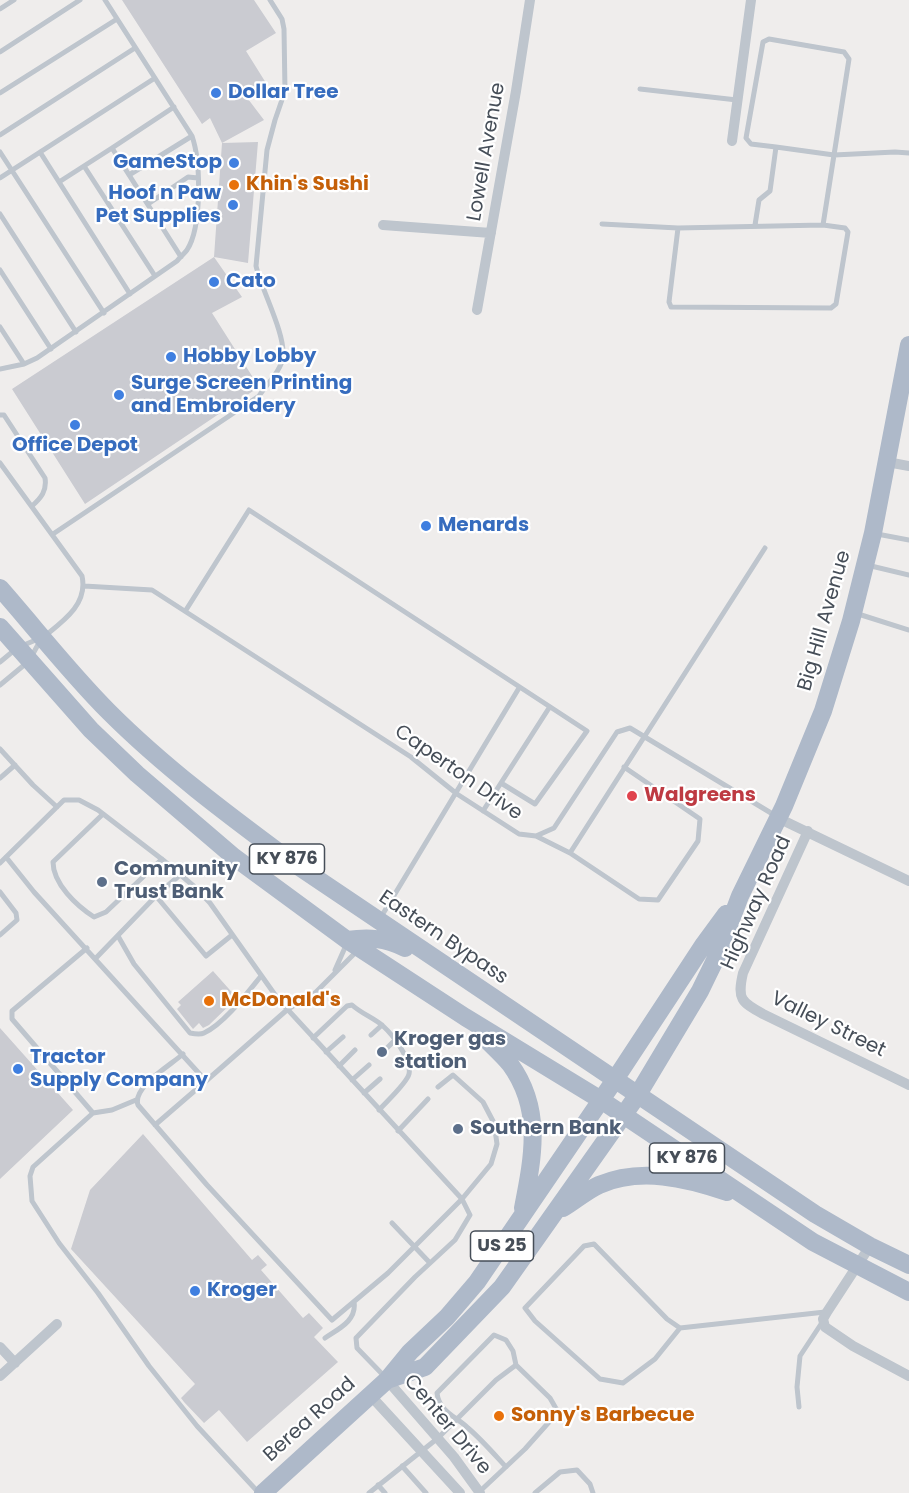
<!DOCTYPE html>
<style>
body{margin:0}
canvas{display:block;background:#efedec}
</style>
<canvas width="909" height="1493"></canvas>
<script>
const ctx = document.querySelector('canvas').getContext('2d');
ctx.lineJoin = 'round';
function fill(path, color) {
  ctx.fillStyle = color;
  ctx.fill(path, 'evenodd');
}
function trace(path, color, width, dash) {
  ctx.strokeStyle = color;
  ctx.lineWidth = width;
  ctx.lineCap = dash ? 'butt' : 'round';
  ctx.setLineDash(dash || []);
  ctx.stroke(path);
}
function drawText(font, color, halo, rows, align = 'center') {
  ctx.font = font + ' Poppins,sans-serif';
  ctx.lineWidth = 4.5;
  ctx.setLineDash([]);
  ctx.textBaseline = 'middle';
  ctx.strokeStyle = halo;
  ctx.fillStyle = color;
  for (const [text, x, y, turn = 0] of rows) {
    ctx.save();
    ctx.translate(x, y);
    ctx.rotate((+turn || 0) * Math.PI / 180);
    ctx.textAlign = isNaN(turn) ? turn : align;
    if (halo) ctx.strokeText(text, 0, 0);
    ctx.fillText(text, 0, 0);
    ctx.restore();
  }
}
fill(new Path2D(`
 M122,0H254L276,33L246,51L266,83L245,95L264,120L222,143L210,118L202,124Z
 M258,142L248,263L214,257L222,143Z
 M214,257L242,297L212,313L259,387L85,504L12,389Z
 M213,971L237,998L209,1025L203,1028L199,1023L193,1029L177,1009L181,1005L178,1002Z
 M0,1028L73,1110L0,1179Z
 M143,1134L252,1260L258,1255L267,1265L261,1270L303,1318L309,1313L323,1328L314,1337L338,1362L247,1442L219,1410L204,1423L184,1402L181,1398L195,1384L71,1249L90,1190Z`), '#cacbd1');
trace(new Path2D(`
 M0,9L14,0
 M0,52L80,0
 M640,89L737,100
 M0,93L117,19
 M0,135L135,48
 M112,148L174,107
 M0,152L104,313
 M40,152L130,294
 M84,166L155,276
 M129,175L192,136
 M0,178L155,78
 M59,182L112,148L181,257
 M148,204L188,177L198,178
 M0,214L76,332
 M602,224L678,228L823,225L834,155L895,152L909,153
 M755,225L759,200L770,191L776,147L834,155L849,59L844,52L769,39L763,42L746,138L751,144L776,147
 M678,228L669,302L671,307L831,308L836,304L848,232L845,228L823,225
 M0,270L51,349
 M0,327L24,364
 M0,369L24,364L37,358L177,261C180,257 184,254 187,250C202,227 201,162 192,136L105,0
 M0,415H4L45,478C47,491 41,498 32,506
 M0,463L82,576C88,603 65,620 46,635
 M53,534L259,396C266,385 282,370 283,356C285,333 262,291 256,266L267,150L275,120L285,91L284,29L282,19L270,0
 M877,534L909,540
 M867,565L909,575
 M84,586L152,590L411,757L457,794L519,834L536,836L554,828L617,732L630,728L776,816
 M186,610L249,510L587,731L535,804L501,783
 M855,613L909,630
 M0,662L17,648L38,639
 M0,685L29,661L40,641
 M0,749L33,785L57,807
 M0,778L15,765
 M483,811L549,708
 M103,814L53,862C53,884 77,906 94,917L106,912L162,859
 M536,836L570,853L765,548
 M570,853L639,899L658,900L698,841L700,819L624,767
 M6,857L34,892L206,1081L288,1009L315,993L354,954L359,952
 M0,863L64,800H79L98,810L163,860L196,888L210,903L278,999L462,1199L470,1215L455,1240L415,1277L356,1338L357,1348L386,1378
 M0,892L16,913L17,920L0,935
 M156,896L206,956L232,935
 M381,917L519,688
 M118,936L134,964L190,1033C195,1034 200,1035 204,1033C224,1024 248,992 261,976
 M87,948L12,1011V1019L93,1113L112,1110L136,1100
 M96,958L156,896L181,874
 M335,970L347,943
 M371,1035L382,1025
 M313,1038L347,1006L352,1005C362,1014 374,1018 383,1026C393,1035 412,1060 409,1074C407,1083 386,1102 379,1110
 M386,1049L395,1040
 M326,1052L343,1037
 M183,1054C171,1065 132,1087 138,1105L207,1185L332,1320L388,1273L462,1199L491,1164L497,1144L494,1123L483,1102L453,1075L438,1087
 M396,1064L404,1056
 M339,1066L355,1050
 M352,1080L369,1065
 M364,1093L380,1079
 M93,1113L33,1167L30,1176L32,1201L59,1243L98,1293L149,1366L197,1426L258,1492
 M155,1125L206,1081
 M398,1131L428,1099
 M392,1223L430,1263
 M680,1328L655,1359L623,1383L600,1379L535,1321L525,1308L584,1246L594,1244L667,1319L680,1328L825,1312
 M325,1338C338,1329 357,1321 354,1302
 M799,1407L797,1387L800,1356L823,1321
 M402,1466L426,1493
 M378,1485L385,1493
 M369,1493L438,1438L496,1380L516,1365
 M478,1493L525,1449L558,1412L550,1398L516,1365L513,1351L506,1340L494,1335L437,1393C439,1412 457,1417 468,1428C482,1440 494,1454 506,1467
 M535,1493L560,1472L577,1470L590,1484L593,1493`), '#bec5cd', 5);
trace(new Path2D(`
 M732,141L751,0
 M383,225L491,233
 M477,310L516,91L530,0
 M887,462L909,466
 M778,818L909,881
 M808,831L743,973C737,999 741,1002 763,1014L909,1085
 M870,1246L827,1312L823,1319L825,1327L853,1346L909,1376
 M0,1347L15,1363
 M0,1376L57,1324
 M387,1380L454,1457L480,1493
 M370,1395L460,1493`), '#bec5cd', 10);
trace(new Path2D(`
 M0,588C36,629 70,673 109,712C164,767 227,814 289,860L815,1214L870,1246L909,1265
 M0,627L91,730L137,774L234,857L347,940L465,1017L601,1100L813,1242L909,1292
 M347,940C369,937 385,938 405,948
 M481,1034C490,1044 501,1053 510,1064C543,1109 533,1157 523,1208
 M563,1208C575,1201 586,1191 599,1185C640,1167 686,1178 727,1192
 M387,1380L425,1367L502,1287L637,1096L700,991L718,954L740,896L784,806L823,711L851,621L873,533L909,345
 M263,1493L387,1380L410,1352L447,1317L477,1282L614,1081L704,944L726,914`), '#aeb9c9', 18);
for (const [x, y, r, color] of [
 [216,93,6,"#3f7fe0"],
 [234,163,6,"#3f7fe0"],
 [234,185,6,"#e8710a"],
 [233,205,6,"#3f7fe0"],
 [214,282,6,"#3f7fe0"],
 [171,357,6,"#3f7fe0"],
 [119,395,6,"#3f7fe0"],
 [75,425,6,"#3f7fe0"],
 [426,526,6,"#3f7fe0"],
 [632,796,6,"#e0444e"],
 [102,882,6,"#5c6f8a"],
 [209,1001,6,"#e8710a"],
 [382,1052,6,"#5c6f8a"],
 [18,1069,6,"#3f7fe0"],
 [458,1129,6,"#5c6f8a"],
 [195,1291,6,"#3f7fe0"],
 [499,1416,6,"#e8710a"]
]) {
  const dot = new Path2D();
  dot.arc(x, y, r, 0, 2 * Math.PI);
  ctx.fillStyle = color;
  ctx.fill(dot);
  trace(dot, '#fff', 2);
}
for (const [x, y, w] of [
 [287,859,75],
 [687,1158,75],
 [502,1246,63]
]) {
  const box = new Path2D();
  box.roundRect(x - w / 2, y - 15, w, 30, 4.5);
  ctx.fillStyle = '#fff';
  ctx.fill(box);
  trace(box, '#464e58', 1.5);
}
drawText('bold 18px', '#464e58', null, [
 ["KY 876",287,859],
 ["KY 876",687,1158],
 ["US 25",502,1246]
]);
drawText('bold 20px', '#366cbe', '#fff', [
 ["Dollar Tree",228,93],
 ["GameStop",222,163,"right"],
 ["Hoof n Paw",221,194,"right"],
 ["Pet Supplies",221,217,"right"],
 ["Cato",226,282],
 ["Hobby Lobby",183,357],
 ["Surge Screen Printing",131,384],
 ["and Embroidery",131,407],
 ["Office Depot",75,446,"center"],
 ["Menards",438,526],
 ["Tractor",30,1058],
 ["Supply Company",30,1081],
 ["Kroger",207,1291]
], 'left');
drawText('20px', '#464e58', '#fff', [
 ["Lowell Avenue",487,152,-80],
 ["Big Hill Avenue",825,621,-74],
 ["Caperton Drive",458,773,35],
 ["Highway Road",757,903,-66],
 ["Eastern Bypass",443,938,34],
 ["Valley Street",828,1025,26],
 ["Berea Road",310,1420,-42],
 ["Center Drive",447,1425,50]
]);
drawText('bold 20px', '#c56008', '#fff', [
 ["Khin's Sushi",246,185],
 ["McDonald's",221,1001],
 ["Sonny's Barbecue",511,1416]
], 'left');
drawText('bold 20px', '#be3a42', '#fff', [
 ["Walgreens",644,796]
], 'left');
drawText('bold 20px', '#4e5e75', '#fff', [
 ["Community",114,870],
 ["Trust Bank",114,893],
 ["Kroger gas",394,1040],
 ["station",394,1063],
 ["Southern Bank",470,1129]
], 'left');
</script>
